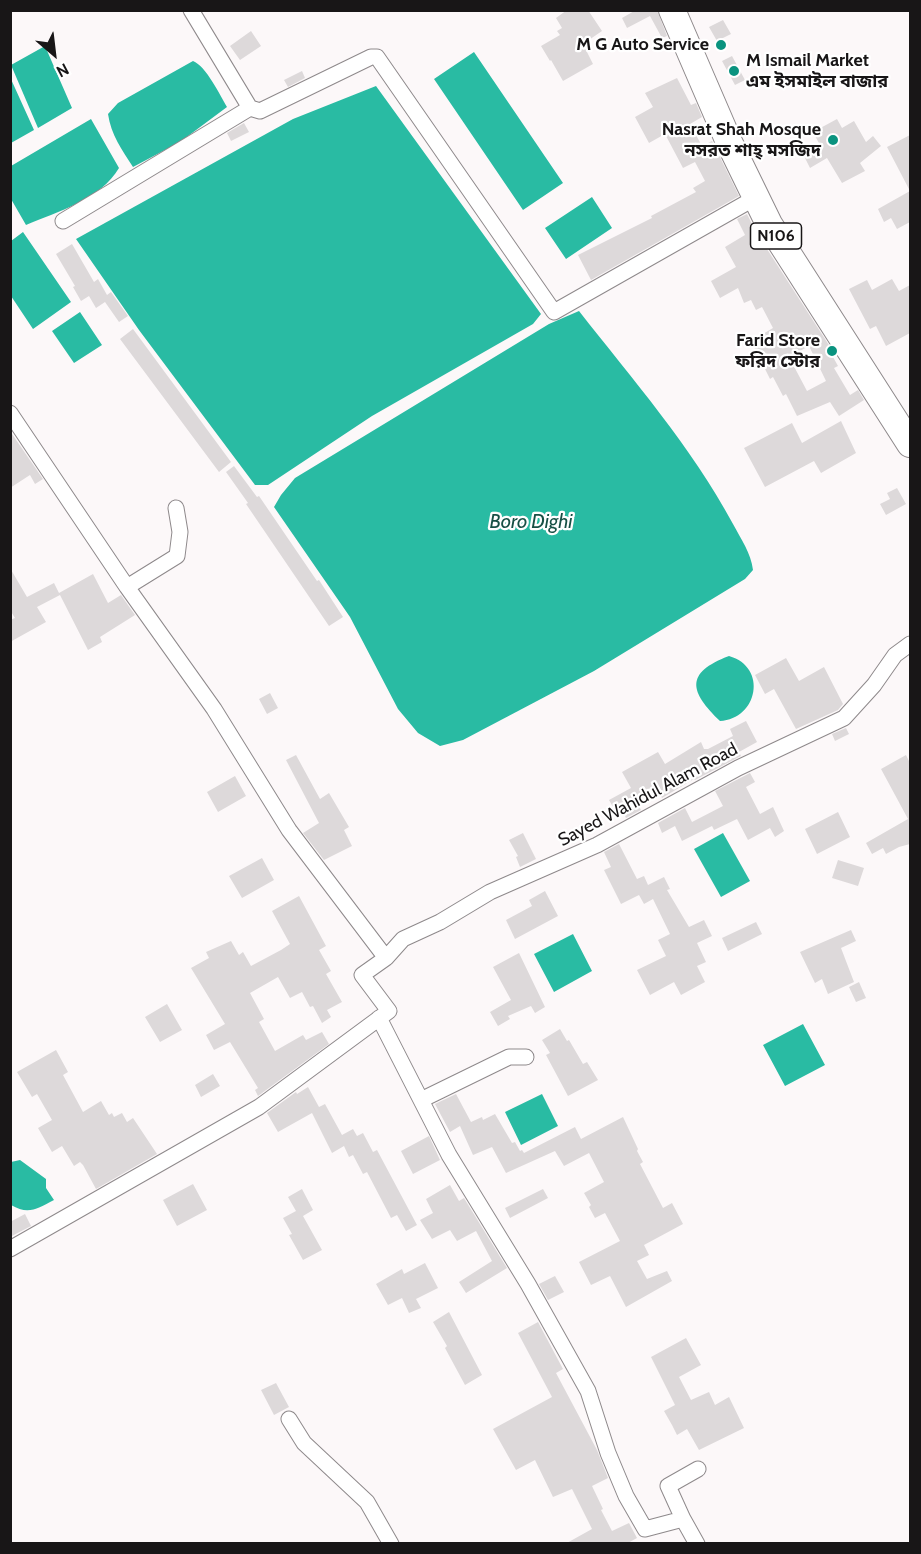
<!DOCTYPE html>
<meta charset="utf-8">
<style>
body{margin:0}
#map{position:relative;width:921px;height:1554px;overflow:hidden;background:#fcf8f9;font-family:Cabin,sans-serif}
canvas{display:block}
.frame{position:absolute;inset:0;border:12px solid #181617;pointer-events:none}
.north{position:absolute;left:24px;top:24px;width:60px;height:60px;-webkit-text-stroke:4px #fff;paint-order:stroke;rotate:152deg;font-size:16px;font-weight:700;line-height:24px;text-align:center;color:#181617}
.north::after{content:'';display:block;margin:auto;width:21px;height:27px;background:#181617;clip-path:polygon(50% 0,100% 100%,50% 72%,0 100%)}
</style>
<div id="map">
<canvas width="921" height="1554"></canvas>
<div class="frame"></div>
<div class="north">N</div>
</div>
<script>
const ctx = document.querySelector('canvas').getContext('2d');
ctx.lineJoin = 'round';
function fill(path, color) {
  ctx.fillStyle = color;
  ctx.fill(path, 'evenodd');
}
function trace(path, color, width, dash) {
  ctx.strokeStyle = color;
  ctx.lineWidth = width;
  ctx.lineCap = dash ? 'butt' : 'round';
  ctx.setLineDash(dash || []);
  ctx.stroke(path);
}
function drawText(font, color, halo, rows, align = 'center') {
  ctx.font = font + ' Cabin,"Noto Sans Bengali",sans-serif';
  ctx.lineWidth = 4.5;
  ctx.setLineDash([]);
  ctx.textBaseline = 'middle';
  ctx.strokeStyle = halo;
  ctx.fillStyle = color;
  for (const [text, x, y, turn = 0] of rows) {
    ctx.save();
    ctx.translate(x, y);
    ctx.rotate((+turn || 0) * Math.PI / 180);
    ctx.textAlign = isNaN(turn) ? turn : align;
    if (halo) ctx.strokeText(text, 0, 0);
    ctx.fillText(text, 0, 0);
    ctx.restore();
  }
}
fill(new Path2D(`
 M45,46L72,108L38,128L11,65Z
 M474,52L563,183L523,210L434,79Z
 M193,61C206,66 220,95 227,107L180,142L133,167C122,150 111,135 108,114L118,103Z
 M10,77L34,130L11,143H10Z
 M376,86L541,314L533,324L372,416L268,485H255L139,330L76,239L293,119Z
 M91,119L119,168C101,199 57,212 26,225L11,199V166Z
 M592,197L612,228L566,259L545,228Z
 M23,232L71,302L33,329L11,296V241Z
 M579,311C633,380 691,446 733,524C741,539 751,553 753,570L745,579L594,671L463,740L440,746L418,733L398,709L350,617L274,507L281,495L295,478L549,324Z
 M80,312L102,345L74,363L52,331Z
 M729,656C768,667 758,719 720,721C690,692 684,673 729,656Z
 M723,833L750,881L721,897L694,849Z
 M573,934L592,971L554,992L534,954Z
 M803,1024L825,1065L785,1086L763,1045Z
 M542,1094L558,1126L521,1145L505,1112Z
 M20,1160L46,1179V1188L54,1200C37,1209 28,1215 11,1205V1162Z`), '#29bba3');
fill(new Path2D(`
 M567,10H588L602,31L583,44L593,64L563,81L551,60L550,61L541,46L560,35L557,31L562,28L556,18Z
 M636,10H657L667,36L662,38L650,16L627,28L622,18Z
 M723,20L731,34L717,41L709,27Z
 M251,31L261,46L240,60L230,46Z
 M732,56L745,80L735,85L722,61Z
 M302,71L305,78L288,87L284,80Z
 M677,78L691,105L696,103L702,117L690,124L702,146L712,141L739,196L591,280L578,255L652,218L651,216L696,192L693,188L705,181L695,162L683,168L665,134L649,143L635,117L653,107L645,93Z
 M837,119L842,128L854,121L866,142L873,136L881,146L860,163L865,171L842,183L827,158L810,168L804,156L821,147L813,132Z
 M244,123L249,132L231,141L227,133Z
 M910,135V222L897,229L891,218L884,222L878,209L910,191L887,147Z
 M747,214L756,232L836,356L833,357L838,366L834,368L850,395L858,390L864,400L839,416L830,402L797,416L786,394L783,396L773,377L770,379L751,341L773,328L762,307L756,310L751,300L744,303L738,288L720,298L711,281L736,267L725,247L745,235L737,219ZM809,346L826,381L807,391L789,357Z
 M72,244L94,282L98,279L107,295L111,292L128,316L119,322L105,302L96,308L89,296L81,301L73,287L75,286L56,254Z
 M892,279L899,291L910,285V333L886,346L876,326L870,329L849,289L867,280L872,290Z
 M133,329L231,462L219,472L120,339Z
 M841,421L856,453L821,473L814,461L765,487L744,448L792,423L802,443Z
 M10,431L43,479L35,484L30,475L10,488Z
 M234,466L257,497L259,496L317,581L319,580L343,617L329,626L246,504L248,503L226,472Z
 M897,488L906,504L886,515L880,504L890,499L887,493Z
 M10,568L27,597L54,583L59,593L93,574L108,603L121,595L135,615L100,637L102,642L88,650L60,595L37,607L46,622L10,642V620L15,618L10,610Z
 M786,658L799,681L824,667L843,704L838,710L796,729L774,689L765,694L755,675Z
 M270,693L278,708L267,714L259,699Z
 M746,721L757,742L739,752L741,756L695,780L694,779L662,798L657,789L636,801L641,810L626,818L622,810L617,814L609,800L631,788L622,772L658,752L665,764L701,742L704,749H708L733,736L730,729Z
 M846,728L849,734L835,741L832,734Z
 M296,755L320,799L329,793L349,827L344,830L352,846L324,860L303,833L319,823L286,760Z
 M906,755L910,763V844L899,847L886,854L883,848L872,854L866,843L908,819L881,769Z
 M750,773L755,782L746,787L760,814L773,807L784,831L775,837L770,828L748,840L737,819L714,830L712,826L682,841L675,826L662,833L658,823L685,808L692,822L723,806L715,791Z
 M235,776L246,796L218,812L207,792Z
 M838,812L850,837L817,854L805,829Z
 M523,833L536,859L520,867L516,857L518,856L509,840Z
 M619,844L637,879L644,876L648,885L664,877L670,889L667,890L689,927L704,920L712,936L697,943L706,962L697,966L705,982L681,995L674,982L650,995L637,970L666,956L658,940L670,934L653,899L644,904L639,895L621,904L604,870L611,867L604,852Z
 M262,858L274,880L242,898L229,876Z
 M838,860L864,868L858,886L832,878Z
 M545,891L558,916L515,939L506,920L532,906L529,900Z
 M299,896L326,946L319,950L331,971L326,974L342,1002L327,1010L331,1017L322,1023L313,1006L310,1007L302,992L290,998L278,977L250,993L264,1019L259,1022L275,1051L303,1035L306,1040L322,1032L329,1044L258,1096L255,1090L258,1088L230,1042L214,1050L206,1035L225,1024L191,968L209,958L206,952L231,941L239,955L243,952L251,966L281,950L290,944L272,911Z
 M756,922L762,934L728,951L722,938Z
 M851,930L856,941L841,948L854,982L828,994L822,979L815,983L800,952Z
 M519,953L545,1007L535,1013L531,1006L508,1016L510,1019L498,1026L490,1012L511,1000L493,967Z
 M859,982L866,998L856,1002L849,987Z
 M167,1004L182,1030L160,1042L145,1017Z
 M560,1029L567,1041L569,1040L583,1064L587,1062L598,1080L568,1096L546,1055L550,1053L542,1040Z
 M56,1050L68,1072L63,1075L83,1112L101,1101L109,1115L112,1113L114,1117L122,1113L127,1122L133,1118L157,1154L96,1189L83,1165L80,1162L74,1166L62,1146L52,1152L38,1128L52,1120L37,1094L32,1097L17,1072Z
 M213,1074L220,1086L201,1097L195,1085Z
 M308,1087L319,1107L325,1104L342,1135L353,1129L357,1136L363,1133L373,1152L377,1150L417,1225L406,1231L397,1215L391,1218L367,1172L363,1174L353,1155L349,1157L344,1146L332,1153L312,1113L278,1132L267,1113L296,1092L297,1094Z
 M456,1094L471,1122L482,1117L483,1120L495,1114L512,1143L515,1142L520,1151L522,1150L524,1153L575,1127L581,1139L623,1117L638,1149L637,1151L643,1162L640,1164L663,1208L672,1203L683,1224L644,1245L649,1255L637,1261L647,1279L667,1271L672,1281L626,1307L610,1276L591,1285L579,1262L620,1241L605,1213L595,1218L589,1207L591,1205L584,1193L604,1182L589,1153L564,1166L555,1151L506,1173L492,1147L473,1155L460,1126L450,1132L435,1104Z
 M429,1136L440,1160L413,1174L401,1151Z
 M193,1184L207,1210L177,1226L163,1200Z
 M450,1185L459,1201L464,1198L507,1268L466,1293L459,1282L492,1261L476,1231L457,1241L450,1230L432,1239L420,1220L433,1213L426,1199Z
 M302,1189L313,1210L303,1216L322,1250L303,1260L289,1235L292,1234L283,1218L296,1211L288,1197Z
 M543,1189L548,1198L510,1218L505,1208Z
 M25,1214L31,1226L10,1237V1222Z
 M425,1263L438,1288L416,1299L421,1308L409,1313L402,1298L388,1305L376,1284L402,1269L404,1274Z
 M555,1276L564,1292L548,1300L539,1284Z
 M449,1312L482,1375L465,1385L445,1348L447,1346L433,1322Z
 M538,1322L563,1369L556,1373L597,1450L608,1478L592,1486L603,1509L601,1510L612,1531L629,1523L637,1538L626,1544H565L592,1529L572,1489L553,1497L535,1460L516,1470L493,1429L552,1397L518,1333Z
 M686,1338L701,1365L679,1377L691,1400L709,1392L715,1405L729,1397L744,1428L699,1450L687,1429L677,1435L672,1425L664,1411L675,1405L651,1357Z
 M276,1383L289,1407L274,1415L261,1390Z`), '#ddd9da');
const minor = new Path2D(`
 M191,10L250,108L260,111L371,57H377L554,312L755,198
 M63,221L250,108
 M10,413L127,587L214,709L289,830L386,958L362,975L389,1011L259,1107L10,1249
 M127,587L177,556L180,532L176,508
 M386,958L403,939L440,922L490,892L597,845L738,768L844,718L874,685L895,655L910,644
 M379,1018L449,1155L528,1284L588,1391L608,1453L626,1496L645,1529L683,1519L668,1486L698,1469
 M421,1100L509,1057H526
 M289,1419L304,1443L367,1502L391,1544
 M683,1519L697,1544`);
const trunk = new Path2D(`
 M672,10L729,142L769,224L910,444`);
trace(minor, '#8e898b', 17);
trace(trunk, '#8e898b', 28);
trace(minor, '#fff', 15);
trace(trunk, '#fff', 26);
for (const [x, y, r, color] of [
 [721,45,6,"#0a937f"],
 [734,71,6,"#0a937f"],
 [833,140,6,"#0a937f"],
 [832,351,6,"#0a937f"]
]) {
  const dot = new Path2D();
  dot.arc(x, y, r, 0, 2 * Math.PI);
  ctx.fillStyle = color;
  ctx.fill(dot);
  trace(dot, '#fff', 2);
}
for (const [x, y, w] of [
 [776,236,51]
]) {
  const box = new Path2D();
  box.roundRect(x - w / 2, y - 13, w, 26, 4.5);
  ctx.fillStyle = '#fff';
  ctx.fill(box);
  trace(box, '#181617', 1.5);
}
drawText('bold 16px', '#181617', null, [
 ["N106",776,236]
]);
drawText('bold 18px', '#181617', '#fff', [
 ["M G Auto Service",709,45],
 ["M Ismail Market",746,61,"left"],
 ["এম ইসমাইল বাজার",746,82,"left"],
 ["Nasrat Shah Mosque",821,130],
 ["নসরত শাহ্‌ মসজিদ",821,151],
 ["Farid Store",820,341],
 ["ফরিদ স্টোর",820,362]
], 'right');
drawText('18px', '#181617', '#fff', [
 ["Sayed Wahidul Alam Road",648,795,-28]
]);
drawText('italic 20px', '#175045', '#fff', [
 ["Boro Dighi",531,522]
]);
</script>
